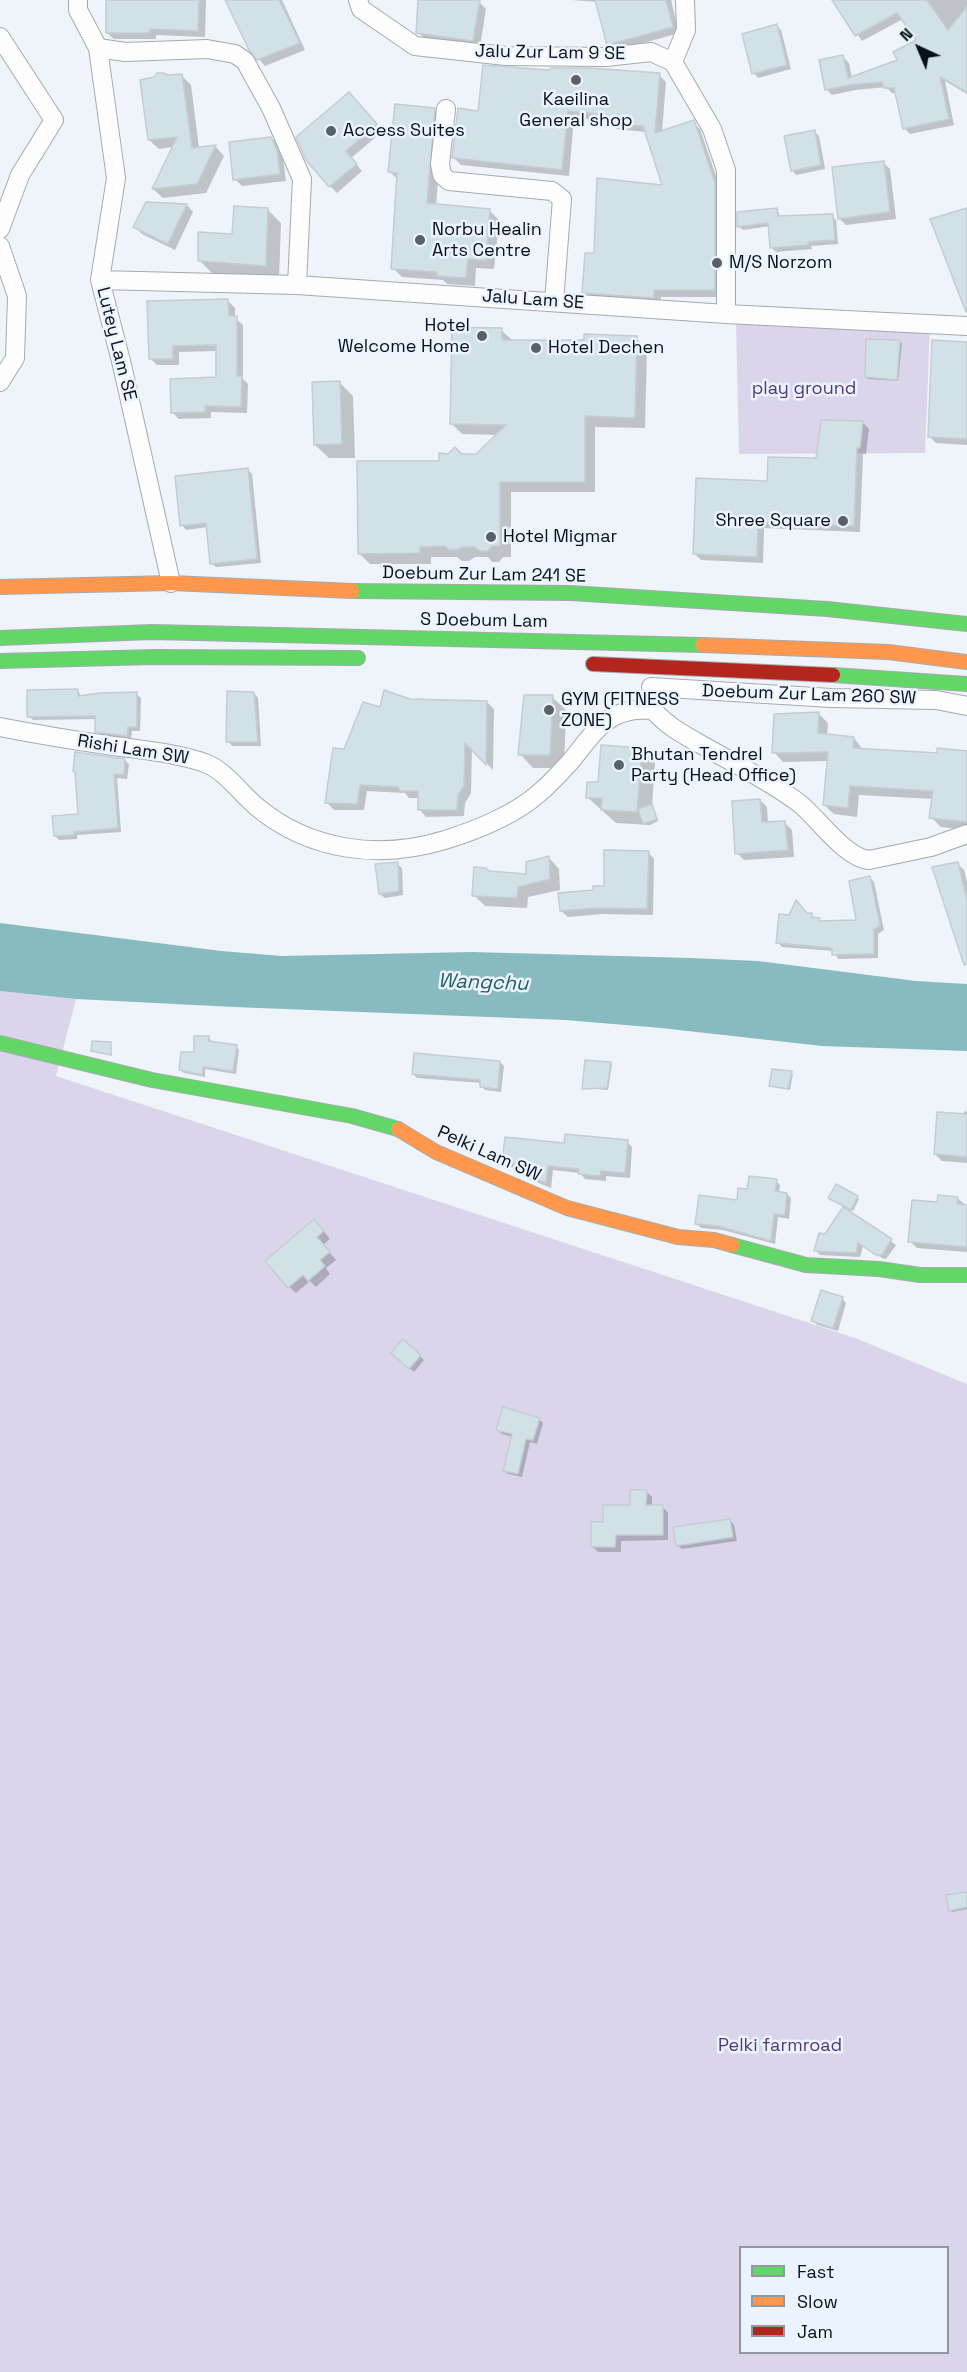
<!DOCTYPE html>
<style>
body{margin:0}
#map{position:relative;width:967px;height:2372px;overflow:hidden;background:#eff4fa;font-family:"Space Grotesk",sans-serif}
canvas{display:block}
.legend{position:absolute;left:739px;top:2246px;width:210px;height:108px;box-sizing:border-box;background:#ebf4fe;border:2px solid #9099a2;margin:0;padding:8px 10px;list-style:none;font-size:18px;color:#081018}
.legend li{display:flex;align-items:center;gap:12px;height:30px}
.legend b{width:30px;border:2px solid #9099a2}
.north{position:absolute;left:889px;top:18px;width:60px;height:60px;-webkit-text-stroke:4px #ebf4fe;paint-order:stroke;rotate:316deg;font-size:16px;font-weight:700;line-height:24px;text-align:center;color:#081018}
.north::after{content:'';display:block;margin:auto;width:21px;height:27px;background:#081018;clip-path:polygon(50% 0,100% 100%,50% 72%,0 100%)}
</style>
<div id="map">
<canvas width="967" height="2372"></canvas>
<ul class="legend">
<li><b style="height:8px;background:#63d668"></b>Fast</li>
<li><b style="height:8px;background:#ff974d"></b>Slow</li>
<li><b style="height:8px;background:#b3261e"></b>Jam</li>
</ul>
<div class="north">N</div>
</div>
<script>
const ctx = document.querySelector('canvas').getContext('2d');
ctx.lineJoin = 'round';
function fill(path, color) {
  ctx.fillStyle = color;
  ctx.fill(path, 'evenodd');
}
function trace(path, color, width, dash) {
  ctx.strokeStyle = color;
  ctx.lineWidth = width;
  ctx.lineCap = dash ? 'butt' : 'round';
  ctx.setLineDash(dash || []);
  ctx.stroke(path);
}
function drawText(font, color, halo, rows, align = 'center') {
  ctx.font = font + ' "Space Grotesk",sans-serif';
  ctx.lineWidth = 5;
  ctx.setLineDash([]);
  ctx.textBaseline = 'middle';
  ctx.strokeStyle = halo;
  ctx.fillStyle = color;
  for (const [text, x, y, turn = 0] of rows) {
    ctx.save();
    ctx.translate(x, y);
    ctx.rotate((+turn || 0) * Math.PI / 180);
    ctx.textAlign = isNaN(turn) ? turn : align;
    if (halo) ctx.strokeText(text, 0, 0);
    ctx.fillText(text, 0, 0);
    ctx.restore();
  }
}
fill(new Path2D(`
 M736,321L930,329L925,453L739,454Z
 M0,991L76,999L56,1076L855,1338L967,1384V2372H0ZM740,2248H948V2352H740Z`), '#dad5ea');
fill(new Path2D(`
 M0,923L221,951L282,956L472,952L691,958L758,961L916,981L967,984V1051L822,1046L661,1028L565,1020L234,1007L76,999L0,991Z`), '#88bbbf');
fill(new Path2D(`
 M107,0H206L205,37L156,35V39H114L107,33Z
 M227,0H282L305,50L265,66L258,58Z
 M420,0H465L479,2L486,9L480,47L425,39L418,32Z
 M572,0H671L679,33L615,51L608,44L597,2Z
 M834,0H967V94L945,81L954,125L910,134L904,128L897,93H892L886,87L856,90L832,95L826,89L843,57L849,63L852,78L899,61L918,41L903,19L862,41Z
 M776,26L781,30L791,69L758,78L754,73Z
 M551,72L659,75L666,82L662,132L693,122L700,129L721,191V297H661L660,304L591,299L584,292L595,255L664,187L646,132L616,129L609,121L574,118L569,176L461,165L454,158L480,113Z
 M181,75L191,85L199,148L215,146L224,156L206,193L163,198L153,189L173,147L159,149L149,140L167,77Z
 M355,101L382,132L351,158L362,171L337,193L330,186Z
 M434,110L443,118L436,206L490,211L499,220L494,269L476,268L475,286L447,284L443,280L402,277L393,268L398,180L390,172Z
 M814,132L819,136L825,169L796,175L792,170Z
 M271,138L278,145L283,158L286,181L242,186L235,179Z
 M883,162L890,169L896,219L846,225L839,218Z
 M146,203L187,205L193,212L175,250L142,234L135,227Z
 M267,209L281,223L279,279L213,274L199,260Z
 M777,209L781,218L832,216L836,220L838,244L811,246L812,249L776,252L772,248L770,226L743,230L739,226Z
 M228,301L235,308V318L243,325V379L248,384L247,413L211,412V418L179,419L172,412L217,378V351L179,352V365H157L150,358Z
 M501,330L513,341L586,342L636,338L647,349L645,428L595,427V492H511V557H503L499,562H492L488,557H475L469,561H462L457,557H431V564H370L359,553L440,462L462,456L477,455L498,435L462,434L451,423Z
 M900,342L902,343L898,381L868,379L866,377Z
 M967,343V445L936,443L930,437Z
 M340,383L353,396L355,458H329L315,445Z
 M862,422L869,429L866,454H863L860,532L764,528L763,563L701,560L694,553L768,482L817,460Z
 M248,470L252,474L261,563L216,567L211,563L208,527L186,530L182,525Z
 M78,691L82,697L136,694L141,698L140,731H132L131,740L101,736L97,731V719L33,720L29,716Z
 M254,693L258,698L261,746H232L228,741Z
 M552,697L566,710L564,768H533L520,754Z
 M410,701L487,702L494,709L493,770L472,748L471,793L465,803L464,816L426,817L419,809V798H409L405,793L367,791L364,810H334L327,803L345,750L381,709Z
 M819,714L828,723L827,736L854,738L863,750L938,754L967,753V830L941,827L931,817L933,799L859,795L857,817L834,814L824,805L828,761L783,762L774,752Z
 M641,749L655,763L652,806L658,821L650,825L616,823L587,797L600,783Z
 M124,760L129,764L127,779L117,778L121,832L77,835V839L59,840L55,836L80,816Z
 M760,800L767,807L768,823H785L792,830L794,857L744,860L737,853Z
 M648,852L654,859L653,915L602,914L568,917L561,911L594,891L606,888Z
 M549,858L559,869L560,890L528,897L527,908L485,906L474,895L489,873L527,875Z
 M957,863L964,870L967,882V962Z
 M397,864L402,868L403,895L385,898L380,894Z
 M870,878L874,882L884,930L878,934V958L838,959L834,951L782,947L778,942L811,915L821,922L858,921Z
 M209,1037L212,1043L236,1046L239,1050L236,1074L205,1069V1077L184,1073L181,1070Z
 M110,1043L112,1056L93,1050Z
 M500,1062L504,1066L501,1092L485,1090L481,1086L482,1083L417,1078L413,1074Z
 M611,1063L612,1065L608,1090L583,1088Z
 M774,1071L793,1074L790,1090L771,1086Z
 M964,1111L967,1112V1163L942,1161L935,1154L964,1115Z
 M627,1142L632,1147L630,1178L606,1176V1181L585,1179L580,1173L553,1170L551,1188L524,1177L518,1171L519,1168L510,1167L504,1162L565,1145Z
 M776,1181L780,1185L779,1193L787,1194L791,1198L789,1219L778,1217L775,1244L723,1230L701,1228L697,1224L738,1202L748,1190Z
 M857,1197L859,1199L853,1211L832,1200Z
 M957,1198L967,1206V1252L917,1248L910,1241L939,1204Z
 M843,1209L896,1245L886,1259L882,1258L863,1246L860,1257L820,1255L816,1251Z
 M321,1228L330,1239L323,1245L336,1260L326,1268L330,1274L316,1287L310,1281L296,1293L289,1287Z
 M842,1298L846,1303L838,1331L817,1325L813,1321Z
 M420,1356L424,1360L414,1372L397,1357Z
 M539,1419L543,1423L537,1444L530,1442L522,1477L508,1474L504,1470L513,1437L502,1434L498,1430Z
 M646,1491L652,1497V1506H662L668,1513V1540L621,1541V1552H598L592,1546L604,1524L631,1506Z
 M730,1520L734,1525L737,1541L682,1549L677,1545Z
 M967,1893V1909L952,1912L950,1910Z`), '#0003');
const building = new Path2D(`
 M106,0H199L198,31L150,29V33H106Z
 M225,0H279L300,43L257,60L249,50Z
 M418,0H480L473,41L416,33Z
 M595,0H666L673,27L607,45Z
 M832,0H927L948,30L967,6V92L940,77L949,119L903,129L894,88H884L882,82L849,85L825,90L819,60L843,55L848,78L897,60L893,52L916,40L897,13L855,36Z
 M777,24L787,65L752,74L742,34Z
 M483,65L549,70L550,68H590L660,73L655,133L694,120L715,183V290H654V298L582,293L585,253H594L597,178L662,185L643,126L608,123V115L568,111L562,170L452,158L458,108L478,111Z
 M157,73H163L168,75L182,74L192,148L216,145L197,184L152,189L177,137L148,140L140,80L154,77Z
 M349,92L377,124L346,151L357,164L329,187L306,160L296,137Z
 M395,104L435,108L427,203L490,209L486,261L468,259L466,278L437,276V272L391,269L397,173L388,172Z
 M815,130L821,165L791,171L784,136Z
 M271,137L277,150L280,174L233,180L229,142Z
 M884,161L890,212L838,219L832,167Z
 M146,202L187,204L168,244L133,227Z
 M234,206L268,208L266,266L198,261V232L232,234Z
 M777,208L778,216L833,214L835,240L808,242V245L770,248L768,223L737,227V212Z
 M967,208V312H966L930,219Z
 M228,299L229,316H237V376H242L241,407L205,406V412L171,413L170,379L216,377V345L173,346V359H149L147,301Z
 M452,327L502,328V340H584V334L637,336L635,418L585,416V482H500V546H492L488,551H480L475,547H463L457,550H449L445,546L420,547V553L358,554L357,461H439V453L448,454L455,447L462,454H476L506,425L450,424Z
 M866,339L900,340L897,380L865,377Z
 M932,340L967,342V439L928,437Z
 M340,381L342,444L314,445L312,382Z
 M821,420L863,421L860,448H857L854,526L758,522L757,557L693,554L696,478L767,481L768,457L816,458Z
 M248,468L257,559L210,564L206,523L180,526L175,476Z
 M78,689V696L100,693L137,692V727H128L127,736L95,732V716L27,717V690Z
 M384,690L410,699L487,701L486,765L465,743L464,786L458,795L457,810H418V791H400L398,787L360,785L357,804L325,803L333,748L344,749L363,702L380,707Z
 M227,691L254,692L258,742H226Z
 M524,695H553L550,755H518Z
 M819,712L818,733L854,737L853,748L937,753V748L967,751V822L929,818L933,791L850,786L848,808L823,805L828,752L772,753L774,714Z
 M601,745L642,748L637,812L601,810L602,798H586L587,782H598Z
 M75,752L125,759L124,775L114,774L118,828L74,832V835L54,836L52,816L78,814L75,772L73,771Z
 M760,799L762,822L785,821L788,850L735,854L732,801Z
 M652,804L657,819L643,824L638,809Z
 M604,850L649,851L647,909L595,908L560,911L558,893L593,890V886H604Z
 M549,856L550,879L518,887L517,898L472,896L474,867L486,868L489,871L526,874V862Z
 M398,862L399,891L379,894L375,864Z
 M958,862L967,900V964L964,965L932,867Z
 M870,876L880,925L874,930V954L832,955V948L776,943L779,914L789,915L796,900L807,913H812V917L820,918L819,921L856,920L849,881Z
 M194,1036H209V1041L237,1045L233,1071L203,1067L202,1075L179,1070L181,1052H194Z
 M92,1041L111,1042V1055L91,1051Z
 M414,1053L500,1061L498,1089L480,1087V1080L412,1074Z
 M585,1060L611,1062L607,1088L582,1089Z
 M772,1069L792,1071L788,1089L769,1086Z
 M937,1112L967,1114V1157L934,1154Z
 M565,1134L628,1140L625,1173L601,1171L600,1176L578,1174L579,1169L548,1166L546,1183L517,1172L518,1164L502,1162L505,1137L564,1143Z
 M749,1176L777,1179L775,1191L787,1193L785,1215L774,1214L771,1241L718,1226L695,1224L699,1195L737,1200L738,1188L747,1189Z
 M836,1184L858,1196L851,1210L828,1198Z
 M938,1195L958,1197L957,1204L967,1205V1247L908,1242L912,1200L937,1202Z
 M843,1207L892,1239L882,1255H876L858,1243L856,1253L814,1251L819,1233L825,1234Z
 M314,1219L324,1231L317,1237L330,1252L320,1260L325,1266L308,1281L303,1275L288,1288L265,1261Z
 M821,1290L843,1297L833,1328L811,1321Z
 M403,1339L421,1355L409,1369L391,1353Z
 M503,1407L540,1418L533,1440L526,1439L518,1474L503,1471L512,1434L496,1430Z
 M630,1490H647L646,1505H663V1535H616L615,1547H591V1522H603V1505H630Z
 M730,1519L733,1537L676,1546L673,1527Z
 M967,1892V1907L949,1911L946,1895Z`);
fill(building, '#d2e0e8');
trace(building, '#c4cdd2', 1.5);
const street = new Path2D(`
 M78,0V10L98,48L116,178L100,280L122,365L171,583
 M358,0L361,9L415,46L506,56L606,57L651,52L673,62L712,129L726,170V314
 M0,37L54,120L20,175L0,229
 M98,48L125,52L207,49L235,54L245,61L271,108L302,179L297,285
 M673,62L686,30L685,0
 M446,109L440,164L442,175L449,181L552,191L562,199L554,302
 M0,246L17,296L15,358L0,382
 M100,280L297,285L726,314L967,326
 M651,687L831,698L936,700L967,706
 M653,710C669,728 688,737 709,749C739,766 771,782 799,803C818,818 845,858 869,860L931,847L967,834
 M0,727C36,734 71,740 107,745C140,750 174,752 205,763C226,771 240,793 257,807C310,851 379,860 445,840C474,831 514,815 538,794C549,785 560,773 570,762C587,742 602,715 630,711C638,709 646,710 653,710`);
const fast = new Path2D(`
 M352,591L570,593L827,609L967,624
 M0,638L152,632L702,645
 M0,661L154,657L358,658
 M833,675L967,684
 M0,1043L152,1080L352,1116L398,1129
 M732,1245L806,1265L879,1269L920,1275H967`);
const slow = new Path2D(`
 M0,587L171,583L352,591
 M702,645L888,652L967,662
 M398,1129L436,1152L567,1208L678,1237L714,1240L732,1245`);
const jam = new Path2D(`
 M593,664L833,675`);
trace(street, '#a4aab1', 20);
trace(fast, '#a4aab1', 16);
trace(slow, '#a4aab1', 16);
trace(jam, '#a4aab1', 16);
trace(street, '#fdfdfe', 18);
trace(fast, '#63d668', 14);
trace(slow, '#ff974d', 14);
trace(jam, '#b3261e', 14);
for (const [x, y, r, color] of [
 [576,80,6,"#596067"],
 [331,131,6,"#596067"],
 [420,240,6,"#596067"],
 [717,263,6,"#596067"],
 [482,336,6,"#596067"],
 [536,348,6,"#596067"],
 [843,521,6,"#596067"],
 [491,537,6,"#596067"],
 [549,710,6,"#596067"],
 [619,765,6,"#596067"]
]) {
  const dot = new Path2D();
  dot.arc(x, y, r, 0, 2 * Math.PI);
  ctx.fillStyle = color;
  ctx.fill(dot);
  trace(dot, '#ebf4fe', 2);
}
drawText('18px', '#081018', '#ebf4fe', [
 ["Jalu Zur Lam 9 SE",550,53,1],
 ["Jalu Lam SE",533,300,4],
 ["Lutey Lam SE",116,344,76],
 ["Doebum Zur Lam 241 SE",484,575,1],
 ["S Doebum Lam",484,621,1],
 ["Doebum Zur Lam 260 SW",809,695,2],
 ["Rishi Lam SW",133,750,9],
 ["Pelki Lam SW",489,1154,24]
]);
drawText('18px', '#081018', '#ebf4fe', [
 ["Kaeilina",576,100,"center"],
 ["General shop",576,121,"center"],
 ["Access Suites",343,131],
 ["Norbu Healin",432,230],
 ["Arts Centre",432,251],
 ["M/S Norzom",729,263],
 ["Hotel",470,326,"right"],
 ["Welcome Home",470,347,"right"],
 ["Hotel Dechen",548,348],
 ["Shree Square",831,521,"right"],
 ["Hotel Migmar",503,537],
 ["GYM (FITNESS",561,700],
 ["ZONE)",561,721],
 ["Bhutan Tendrel",631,755],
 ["Party (Head Office)",631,776]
], 'left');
drawText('18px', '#533773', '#ebf4fe', [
 ["play ground",804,389],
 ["Pelki farmroad",780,2046]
]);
drawText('italic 20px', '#225e61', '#ebf4fe', [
 ["Wangchu",483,983,2]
]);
</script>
